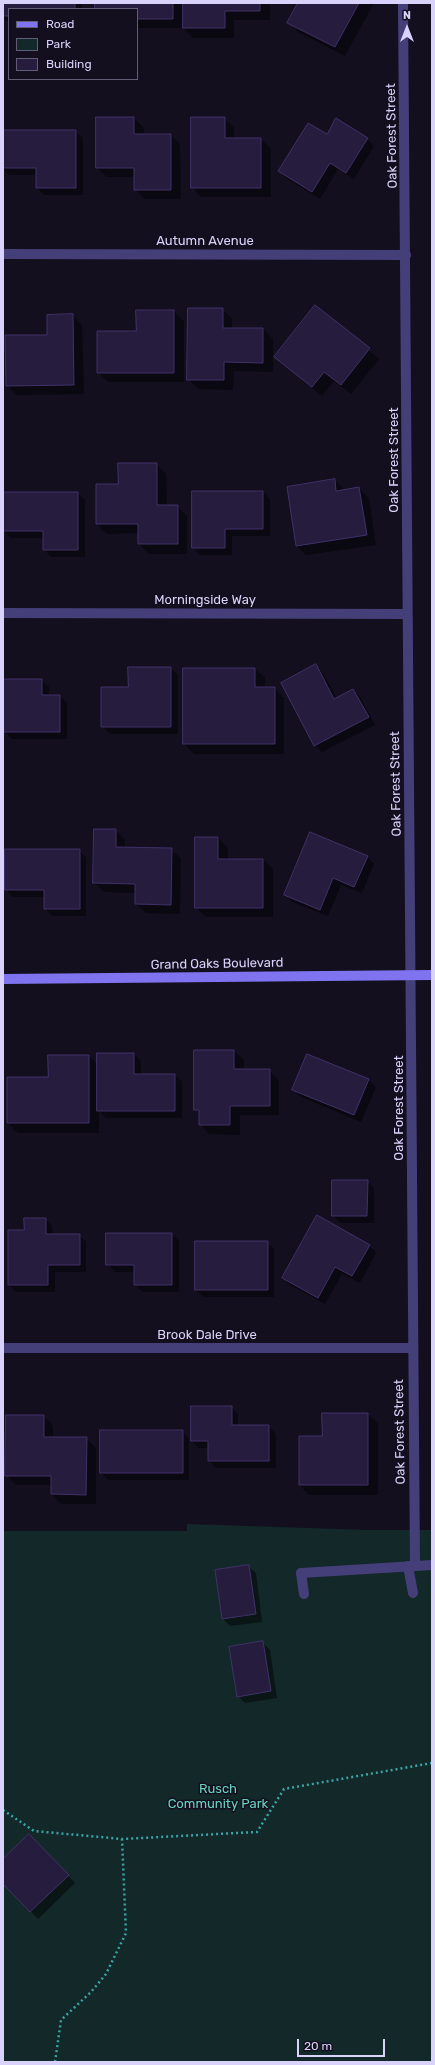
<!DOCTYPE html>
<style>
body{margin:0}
#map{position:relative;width:435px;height:2065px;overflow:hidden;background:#130f1f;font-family:Rubik,sans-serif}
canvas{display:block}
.frame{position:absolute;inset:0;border:4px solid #d9d2fa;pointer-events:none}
.legend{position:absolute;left:8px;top:8px;width:130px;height:72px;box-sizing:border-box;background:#130f1f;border:1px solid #625d77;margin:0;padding:5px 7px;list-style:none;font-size:12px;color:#d9d2fa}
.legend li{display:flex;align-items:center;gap:8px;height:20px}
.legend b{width:20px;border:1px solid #625d77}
.north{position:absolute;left:387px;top:8px;width:40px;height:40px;-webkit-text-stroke:3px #130f1f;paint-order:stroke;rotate:0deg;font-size:11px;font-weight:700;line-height:16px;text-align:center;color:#d9d2fa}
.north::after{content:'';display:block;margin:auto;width:14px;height:18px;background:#d9d2fa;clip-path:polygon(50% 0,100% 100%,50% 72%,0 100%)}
.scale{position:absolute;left:297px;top:2039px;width:88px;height:18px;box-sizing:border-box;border:2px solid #d9d2fa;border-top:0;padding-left:5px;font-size:12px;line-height:14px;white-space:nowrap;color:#d9d2fa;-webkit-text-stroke:3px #130f1f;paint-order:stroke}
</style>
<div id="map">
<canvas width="435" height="2065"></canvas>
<div class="frame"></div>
<ul class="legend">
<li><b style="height:5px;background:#7f73f0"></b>Road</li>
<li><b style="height:11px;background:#132828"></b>Park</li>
<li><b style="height:11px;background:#261d3e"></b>Building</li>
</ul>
<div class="north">N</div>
<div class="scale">20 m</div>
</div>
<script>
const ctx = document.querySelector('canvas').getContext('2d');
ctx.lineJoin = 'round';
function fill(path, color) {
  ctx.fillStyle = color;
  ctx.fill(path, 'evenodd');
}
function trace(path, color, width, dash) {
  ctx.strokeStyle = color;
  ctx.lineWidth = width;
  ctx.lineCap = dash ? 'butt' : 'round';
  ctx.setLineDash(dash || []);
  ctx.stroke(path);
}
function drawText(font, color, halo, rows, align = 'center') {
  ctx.font = font + ' Rubik,sans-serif';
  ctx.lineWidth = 3;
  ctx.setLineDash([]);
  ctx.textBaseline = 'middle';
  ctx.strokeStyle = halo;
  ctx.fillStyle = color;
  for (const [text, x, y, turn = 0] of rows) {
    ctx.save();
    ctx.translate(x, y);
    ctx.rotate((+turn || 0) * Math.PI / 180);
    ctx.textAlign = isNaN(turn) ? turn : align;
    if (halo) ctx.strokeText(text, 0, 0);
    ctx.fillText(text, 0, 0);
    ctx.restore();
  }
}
fill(new Path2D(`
 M187,1524L368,1530H432V2062H3V1531H187Z`), '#132828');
fill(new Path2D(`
 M3,3H82V9H9V22L3,16Z
 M96,3H270V20H234V38H193L182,27V28H137V9H96Z
 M294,3H374L345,56L298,32L289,22L298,5Z
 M134,118L144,128V135H171L180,145L181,199H145L135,189V177H107L97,168Z
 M224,118L234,128V139H261L271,149V197H201L192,187Z
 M3,131H75L83,138V195H44L37,187V175H9L3,169Z
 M327,135L367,139L374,146L354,179L338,169L320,199L286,178L279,171Z
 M316,307L379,359L351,394L334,381L322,396L275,357Z
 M222,309L232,319V329H263L273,339V372L234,371L233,390L198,389L188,379Z
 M174,311L184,321V382H108L98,372L137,332Z
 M73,315L82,325L84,394L17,395L7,385Z
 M157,464L166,474L167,506H177L187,516V554H149L139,544V533L107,534L97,524L119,485Z
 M335,480L345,490L359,488L369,498L376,545L306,555L296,545Z
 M263,492L270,499V536H232V555H200L193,547Z
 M77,493L85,500V557H51L44,549V538H11L4,531Z
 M316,665L323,673L337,699L353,690L360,697L375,725L322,752L315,745Z
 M171,668L178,675V734H110L102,726Z
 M255,669L265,678V688H274L284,698V754H194L184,744Z
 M41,680L49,687V696H60L67,703V739H12L5,732Z
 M116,830L125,840V848L171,849L181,859L180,914L146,913L136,904V893L104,892L94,883Z
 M218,838L228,848V860H263L273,869V917H206L196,908Z
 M79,850L86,858V916H52L45,908V897H13L6,890Z
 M367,856L374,864L362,893L341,885L328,916L292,902L285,894Z
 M234,1051L244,1060V1070H269L279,1080V1115H240V1135L209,1134L200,1124V1114L195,1109Z
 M134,1054L141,1061V1075H175L182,1082V1118H106L99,1111V1133H18L8,1123L49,1078L89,1056L98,1065Z
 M368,1080L376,1087L361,1122L301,1097L294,1090Z
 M367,1181L374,1188V1223H340L333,1215Z
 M45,1219L52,1226L53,1235H79L86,1242V1272H55V1292H16L9,1285L25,1231Z
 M172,1234L179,1241V1292H143L135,1285V1272H115L107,1264Z
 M267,1242L274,1249V1297H203L196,1290Z
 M3,1245L4,1246V1282H3Z
 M369,1245L376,1253L360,1283L342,1274L325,1304L290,1285L283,1278Z
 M231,1407L238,1414V1426H268L276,1434V1468H217L209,1461V1448H199L192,1441Z
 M368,1414L378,1424V1495H309L300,1485V1437H323Z
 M44,1416L53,1426V1438H86L96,1448V1504H61L52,1494V1485H16L6,1475Z
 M182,1431L189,1439V1480H109L101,1473Z
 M248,1566L256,1573L262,1622L230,1626L223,1619Z
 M262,1642L270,1650L277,1698L245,1703L238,1696Z
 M36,1842L75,1883L38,1919L3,1883V1860Z`), '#0007');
const building = new Path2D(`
 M3,3H75V9H9V16H3Z
 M95,3H173V19H137V9H95Z
 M183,3H260V11H225V28H183Z
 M298,3H359L335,47L287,23Z
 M96,117H134V134H171V190H134V168H96Z
 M191,117H225V138H261V188H191Z
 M336,118L368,138L346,173L330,163L312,192L278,171L308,123L327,134Z
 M3,130H76V188H36V168H3Z
 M315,305L370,348L341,385L324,372L312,387L274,357Z
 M188,308H223V328H263V363L224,362V380H187Z
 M136,310H174V373H97V331H136Z
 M73,314L74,385L6,386L5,335H47V315Z
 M118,463H157V505H178V544H138V524H96V484H118Z
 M335,479L336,491L359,487L367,535L296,546L287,487Z
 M192,491H263V529H225V548H192Z
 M3,492H78V550H43V531H3Z
 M316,664L334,699L353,689L369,717L314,746L281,683Z
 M128,667H171V727H101V687H128Z
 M183,668H255V687H275V744H183Z
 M4,679H42V695H60V732H4Z
 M94,829H116V847L172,848L171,905L135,904V884L93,883Z
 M310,832L368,856L354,887L333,878L320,910L284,895Z
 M195,837H218V859H263V908H195Z
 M5,849H80V909H44V890H5Z
 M194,1050H234V1069H270V1106H230V1125H199V1110H194Z
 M97,1053H134V1074H175V1111H97Z
 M307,1054L369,1079L354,1115L292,1090Z
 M48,1055H89V1123H7V1077H48Z
 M332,1180H368L367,1216H332Z
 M317,1215L370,1245L352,1276L335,1267L318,1298L282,1278Z
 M24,1218H46V1234H80V1265H48V1285H8V1230H24Z
 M106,1233H172V1285H134V1265H106Z
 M195,1241H268V1290H195Z
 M191,1406H232V1425H269V1461H208V1441H191Z
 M322,1413H368V1485H299V1436H322Z
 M6,1415H44V1437H87L86,1495L51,1494V1476H5Z
 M100,1430H183V1473H100Z
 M249,1565L256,1614L222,1619L215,1570Z
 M263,1641L271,1691L237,1697L229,1647Z
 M29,1834L69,1875L30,1912L3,1884V1859Z`);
fill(building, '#261d3e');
trace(building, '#403168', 1);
trace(new Path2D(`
 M3,1810L34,1831L122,1839L257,1832L284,1789L432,1763
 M55,2062L61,2020L91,1992L106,1974L126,1933L122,1839`), '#3aa5a6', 2.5, [2, 3]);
trace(new Path2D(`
 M408,1566L413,1593
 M301,1573L304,1594`), '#453f79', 10);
trace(new Path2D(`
 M403,3L415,1565
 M3,254L406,255
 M3,613L407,614
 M3,1348H412
 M301,1573L432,1565`), '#453f79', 10);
trace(new Path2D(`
 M3,979L432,975`), '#7f73f0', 10);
drawText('13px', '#d9d2fa', '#130f1f', [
 ["Oak Forest Street",392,136,-91],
 ["Autumn Avenue",205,241],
 ["Oak Forest Street",394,460,-90],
 ["Morningside Way",205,600],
 ["Oak Forest Street",396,784,-91],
 ["Grand Oaks Boulevard",217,964,-1],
 ["Oak Forest Street",399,1108,-90],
 ["Brook Dale Drive",207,1335],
 ["Oak Forest Street",400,1432,-91]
]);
drawText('13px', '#66d2be', '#130f1f', [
 ["Rusch",218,1789],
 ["Community Park",218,1804]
]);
</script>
